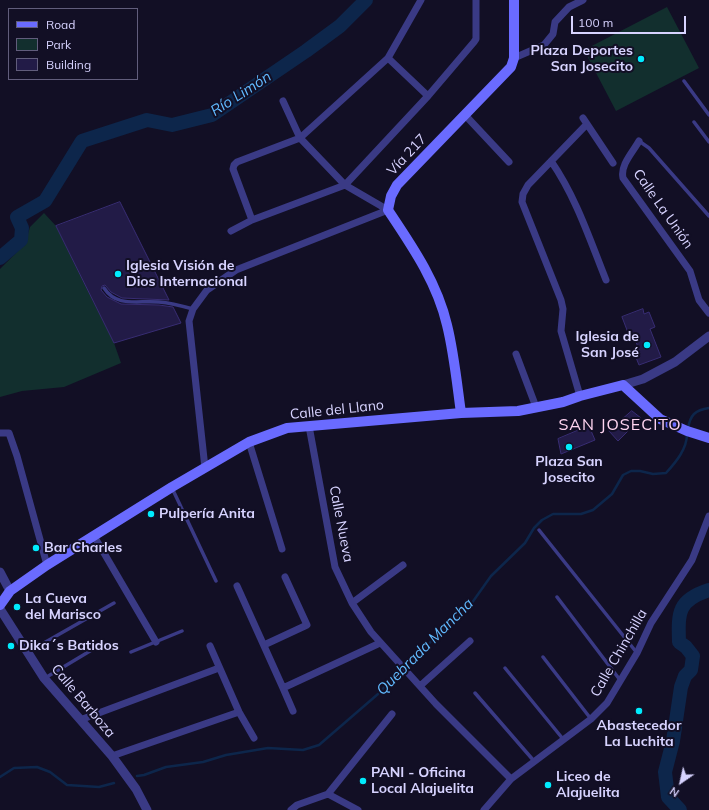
<!DOCTYPE html>
<meta charset="utf-8">
<style>
body{margin:0}
#map{position:relative;width:709px;height:810px;overflow:hidden;background:#120f25;font-family:Mulish,sans-serif}
canvas{display:block}
.legend{position:absolute;left:8px;top:8px;width:130px;height:72px;box-sizing:border-box;background:#120f25;border:1px solid #615d7c;margin:0;padding:5px 7px;list-style:none;font-size:12px;color:#d7d3ff}
.legend li{display:flex;align-items:center;gap:8px;height:20px}
.legend b{width:20px;border:1px solid #615d7c}
.north{position:absolute;left:661px;top:762px;width:40px;height:40px;-webkit-text-stroke:3px #120f25;paint-order:stroke;rotate:214deg;font-size:11px;font-weight:700;line-height:16px;text-align:center;color:#d7d3ff}
.north::after{content:'';display:block;margin:auto;width:14px;height:18px;background:#d7d3ff;clip-path:polygon(50% 0,100% 100%,50% 72%,0 100%)}
.scale{position:absolute;left:571px;top:16px;width:115px;height:18px;box-sizing:border-box;border:2px solid #d7d3ff;border-top:0;padding-left:5px;font-size:12px;line-height:14px;white-space:nowrap;color:#d7d3ff;-webkit-text-stroke:3px #120f25;paint-order:stroke}
</style>
<div id="map">
<canvas width="709" height="810"></canvas>
<ul class="legend">
<li><b style="height:5px;background:#6a6bff"></b>Road</li>
<li><b style="height:11px;background:#122f2e"></b>Park</li>
<li><b style="height:11px;background:#221b47"></b>Building</li>
</ul>
<div class="north">N</div>
<div class="scale">100 m</div>
</div>
<script>
const ctx = document.querySelector('canvas').getContext('2d');
ctx.lineJoin = 'round';
function fill(path, color) {
  ctx.fillStyle = color;
  ctx.fill(path, 'evenodd');
}
function trace(path, color, width, dash) {
  ctx.strokeStyle = color;
  ctx.lineWidth = width;
  ctx.lineCap = dash ? 'butt' : 'round';
  ctx.setLineDash(dash || []);
  ctx.stroke(path);
}
function drawText(font, color, halo, rows, align = 'center') {
  ctx.font = font + ' Mulish,sans-serif';
  ctx.lineWidth = 4;
  ctx.setLineDash([]);
  ctx.textBaseline = 'middle';
  ctx.strokeStyle = halo;
  ctx.fillStyle = color;
  for (const [text, x, y, turn = 0] of rows) {
    ctx.save();
    ctx.translate(x, y);
    ctx.rotate((+turn || 0) * Math.PI / 180);
    ctx.textAlign = isNaN(turn) ? turn : align;
    if (halo) ctx.strokeText(text, 0, 0);
    ctx.fillText(text, 0, 0);
    ctx.restore();
  }
}
fill(new Path2D(`
 M667,7L699,68L616,111L584,50Z
 M44,213L56,226L114,343L121,363L64,387L22,391L0,397V269L25,244L30,227Z`), '#122f2e');
trace(new Path2D(`
 M688,429C690,415 695,410 709,408
 M137,776L144,775L166,767L203,762L226,755L268,748L303,750L319,745L378,694L403,667L424,649L436,636L469,607L491,576L525,543L534,528L542,520L553,514H581L593,510L612,494L623,475L631,471H640L653,474L666,473C676,462 687,449 687,434
 M0,777L14,768L37,767L50,772L67,785L99,787L114,783`), '#0d264b', 2.5);
trace(new Path2D(`
 M0,258L21,240L22,228L17,217L45,201L82,141L147,120L172,125L212,115L306,51L340,26L366,0
 M680,810L668,797L665,772L673,741L681,687L685,676L691,670L693,656L686,647L679,642C678,612 678,600 709,590`), '#0d264b', 14);
const building = new Path2D(`
 M120,202L169,300L122,298L111,292L105,285L102,286L101,290L107,297L121,304L159,305L173,307L181,323L114,343L56,226Z
 M643,309L644,314L649,312L655,327L650,329L661,357L639,365L635,355L640,353L634,336L630,338L622,317Z
 M632,411L641,418L618,441L609,431Z
 M589,426L595,440L561,454L558,439Z`);
fill(building, '#221b47');
trace(building, '#382d73', 1);
trace(new Path2D(`
 M684,81L709,115
 M694,122L709,142
 M639,141L649,148L709,216
 M104,288C117,308 138,300 159,302C170,303 182,306 193,309
 M172,488L216,581
 M539,530L637,653
 M557,597L620,680
 M28,652L114,603
 M131,652L182,631
 M543,657L591,719
 M505,668L563,739
 M45,678L90,651
 M475,693L534,761`), '#3a3a85', 3.5);
trace(new Path2D(`
 M388,58L428,96
 M514,58L544,45L553,34L555,22L569,7L583,0
 M283,101L300,138L345,185L388,210
 M465,115L509,162
 M583,118L613,163
 M639,141C633,152 620,165 623,178L690,271L699,300L709,313
 M551,161C576,197 590,240 606,280
 M252,220L233,169L234,165L237,162L300,138L388,58L421,0
 M231,231L252,220L345,185L428,96L474,42L476,39V0
 M516,354L536,407
 M580,396L561,331L563,309L561,300L522,202L523,194L528,185L587,124
 M309,426L335,567L352,603L371,632L436,704L511,779
 M0,433H9L17,456L47,565
 M249,442L282,549
 M205,468L189,321L193,309L207,290L236,270L388,210
 M94,536L156,642
 M237,586L283,688
 M352,603L403,565
 M264,645L307,625L285,577
 M210,646L239,712L254,738
 M420,686L470,641
 M293,711L283,688L380,643
 M80,720L219,668
 M112,756L239,712
 M328,794L392,714
 M291,810L297,805L328,794L358,810
 M484,810L511,779L591,719L607,703L637,653L651,623L692,560L709,516`), '#3a3a85', 7);
trace(new Path2D(`
 M623,385L643,379L675,362L709,336
 M0,572L10,591
 M0,609L44,678L112,756L136,789L147,810`), '#3a3a85', 9);
trace(new Path2D(`
 M461,413C457,384 454,353 447,325C437,282 412,246 388,210L391,196L397,185L511,67L514,58V0
 M0,605L10,591L47,565L172,487L249,442L287,428L461,413L518,411L563,402L580,396L623,385L660,419L687,431L709,438`), '#6a6bff', 10);
for (const [x, y, r, color] of [
 [641,59,4,"#00ecfe"],
 [118,274,4,"#00ecfe"],
 [647,345,4,"#00ecfe"],
 [569,447,4,"#00ecfe"],
 [151,514,4,"#00ecfe"],
 [36,548,4,"#00ecfe"],
 [17,607,4,"#00ecfe"],
 [11,646,4,"#00ecfe"],
 [639,711,4,"#00ecfe"],
 [363,781,4,"#00ecfe"],
 [548,785,4,"#00ecfe"]
]) {
  const dot = new Path2D();
  dot.arc(x, y, r, 0, 2 * Math.PI);
  ctx.fillStyle = color;
  ctx.fill(dot);
  trace(dot, '#120f25', 1.5);
}
drawText('bold 14px', '#d7d3ff', '#120f25', [
 ["Plaza Deportes",633,51,"right"],
 ["San Josecito",633,67,"right"],
 ["Iglesia Visión de",126,266],
 ["Dios Internacional",126,282],
 ["Iglesia de",639,337,"right"],
 ["San José",639,353,"right"],
 ["Plaza San",569,462,"center"],
 ["Josecito",569,478,"center"],
 ["Pulpería Anita",159,514],
 ["Bar Charles",44,548],
 ["La Cueva",25,599],
 ["del Marisco",25,615],
 ["Dika´s Batidos",19,646],
 ["Abastecedor",639,726,"center"],
 ["La Luchita",639,742,"center"],
 ["PANI - Oficina",371,773],
 ["Local Alajuelita",371,789],
 ["Liceo de",556,777],
 ["Alajuelita",556,793]
], 'left');
drawText('14px', '#d7d3ff', '#120f25', [
 ["Vía 217",407,155,-47],
 ["Calle La Unión",663,209,55],
 ["Calle del Llano",337,410,-6],
 ["Calle Nueva",341,524,79],
 ["Calle Chinchilla",619,653,-60],
 ["Calle Barboza",83,701,50]
]);
drawText('italic 15px', '#61baff', '#120f25', [
 ["Río Limón",241,94,-33],
 ["Quebrada Mancha",425,647,-45]
]);
ctx.letterSpacing = '1px';
drawText('16px', '#ffd5f1', '#120f25', [
 ["SAN JOSECITO",620,425]
]);
ctx.letterSpacing = '0px';
</script>
